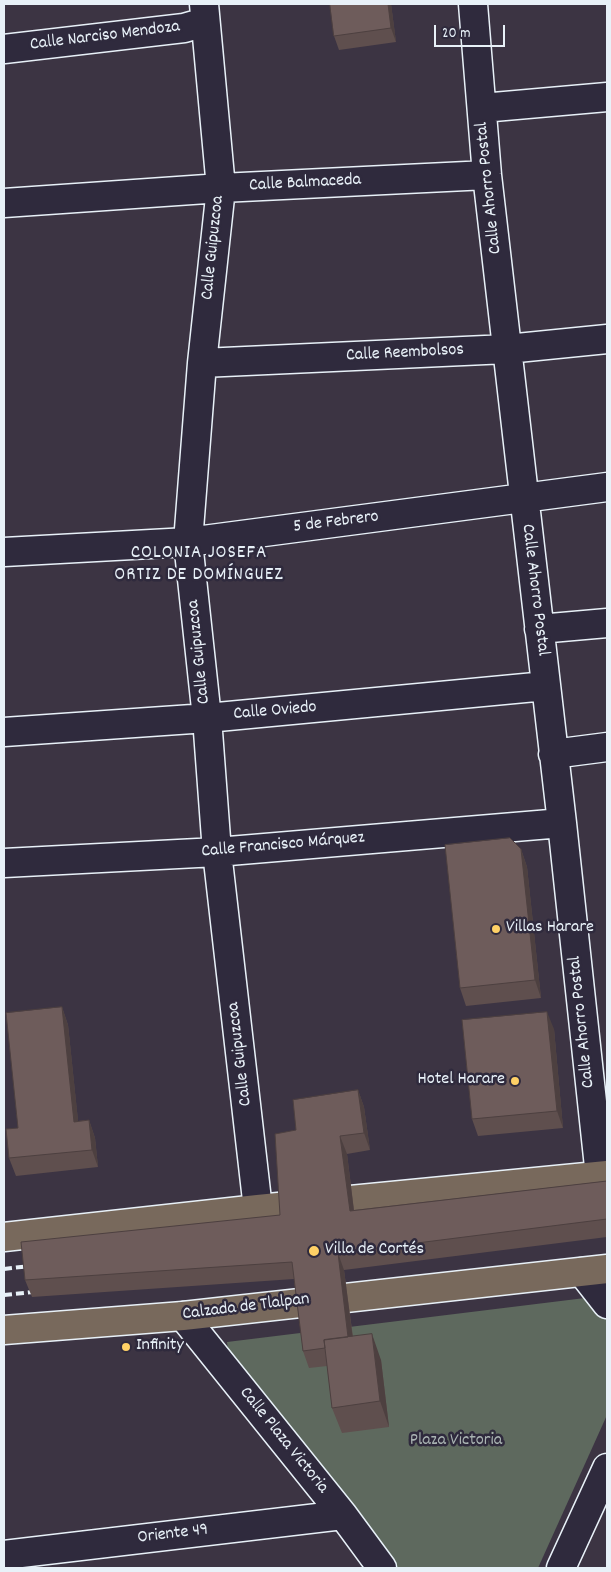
<!DOCTYPE html>
<meta charset="utf-8">
<style>
body{margin:0}
#map{position:relative;width:611px;height:1572px;overflow:hidden;background:#3c3443;font-family:Dekko,sans-serif}
canvas{display:block}
.frame{position:absolute;inset:0;border:5px solid #e8f1f8;pointer-events:none}
.scale{position:absolute;left:434px;top:25px;width:71px;height:22px;box-sizing:border-box;border:2px solid #e8f1f8;border-top:0;padding-left:6px;font-size:15px;line-height:18px;white-space:nowrap;color:#e8f1f8;-webkit-text-stroke:4px #2f2a3d;paint-order:stroke}
</style>
<div id="map">
<canvas width="611" height="1572"></canvas>
<div class="frame"></div>
<div class="scale">20 m</div>
</div>
<script>
const ctx = document.querySelector('canvas').getContext('2d');
ctx.lineJoin = 'round';
function fill(path, color) {
  ctx.fillStyle = color;
  ctx.fill(path, 'evenodd');
}
function trace(path, color, width, dash) {
  ctx.strokeStyle = color;
  ctx.lineWidth = width;
  ctx.lineCap = dash ? 'butt' : 'round';
  ctx.setLineDash(dash || []);
  ctx.stroke(path);
}
function drawText(font, color, halo, rows, align = 'center') {
  ctx.font = font + ' Dekko,sans-serif';
  ctx.lineWidth = 5;
  ctx.setLineDash([]);
  ctx.textBaseline = 'middle';
  ctx.strokeStyle = halo;
  ctx.fillStyle = color;
  for (const [text, x, y, turn = 0] of rows) {
    ctx.save();
    ctx.translate(x, y);
    ctx.rotate((+turn || 0) * Math.PI / 180);
    ctx.textAlign = isNaN(turn) ? turn : align;
    if (halo) ctx.strokeText(text, 0, 0);
    ctx.fillText(text, 0, 0);
    ctx.restore();
  }
}
fill(new Path2D(`
 M585,1298L607,1320V1415L538,1568H388L229,1359L227,1342Z`), '#5e695e');
const minor = new Path2D(`
 M204,4L221,188L202,363L188,542L207,718L217,852L258,1209
 M473,4L487,175L562,823L600,1176
 M4,49L184,28L205,22
 M482,108L607,97
 M4,203L221,188L487,175
 M202,363L507,349L607,339
 M4,552L188,542L607,487
 M539,629L607,623
 M4,732L207,718L546,686
 M553,754L607,747
 M4,863L217,852L562,823
 M582,1272L607,1304
 M183,1316L343,1515L382,1568
 M4,1555L343,1515
 M561,1568L607,1468`);
const highway = new Path2D(`
 M4,1237L258,1209L607,1175
 M4,1330L183,1316L607,1269`);
trace(minor, '#e8f1f8', 31);
trace(highway, '#e8f1f8', 31);
trace(minor, '#2f2a3d', 28);
trace(highway, '#78695c', 28);
trace(new Path2D(`
 M4,1269L38,1265
 M4,1295L43,1291`), '#e8f1f8', 4, [8, 4]);
fill(new Path2D(`
 M330,4H391L396,42L339,50L334,36Z
 M521,849L527,867L541,998L466,1006L460,988Z
 M62,1007L68,1025L78,1121L89,1120L95,1138L98,1167L16,1176L9,1158L18,1128Z
 M554,1029L563,1128L478,1136L472,1119Z
 M358,1090L364,1107L370,1150L347,1154L354,1210L607,1181V1237L344,1270L353,1337L381,1360L389,1427L342,1433L332,1408L327,1366L309,1368L303,1351L294,1279L32,1297L25,1280L280,1215L296,1130Z`), '#5f4f4e');
fill(new Path2D(`
 M388,4H391L396,42L391,28Z
 M521,849L527,867L541,998L535,980Z
 M62,1007L68,1025L80,1139L74,1122Z
 M547,1012L554,1029L563,1128L557,1111Z
 M358,1090L364,1107L370,1150L364,1133Z
 M89,1120L95,1138L98,1167L92,1150Z
 M340,1136L347,1154L356,1228L350,1211Z
 M338,1253L344,1270L356,1363L349,1345Z
 M372,1334L381,1360L389,1427L380,1401Z`), '#4d4040');
const building = new Path2D(`
 M330,4H388L391,28L334,36Z
 M510,838L521,849L535,980L460,988L445,845Z
 M62,1007L74,1122L89,1120L92,1150L9,1158L6,1129L18,1128L6,1013Z
 M547,1012L557,1111L472,1119L462,1020Z
 M358,1090L364,1133L340,1136L350,1211L607,1181V1219L338,1253L348,1337L324,1340L325,1348L303,1351L292,1262L25,1280L21,1242L280,1215L275,1134L296,1130L293,1100Z
 M372,1334L380,1401L332,1408L324,1340Z`);
fill(building, '#6e5c5b');
trace(building, '#4d4040', 1);
for (const [x, y, r, color] of [
 [496,929,5,"#ffd166"],
 [515,1081,5,"#ffd166"],
 [314,1251,6,"#ffd166"],
 [126,1347,5,"#ffd166"]
]) {
  const dot = new Path2D();
  dot.arc(x, y, r, 0, 2 * Math.PI);
  ctx.fillStyle = color;
  ctx.fill(dot);
  trace(dot, '#2f2a3d', 2);
}
drawText('18px', '#e8f1f8', '#2f2a3d', [
 ["Calle Narciso Mendoza",105,37,-7],
 ["Calle Balmaceda",305,184,-3],
 ["Calle Ahorro Postal",490,188,-96],
 ["Calle Guipuzcoa",214,248,-84],
 ["Calle Reembolsos",405,354,-3],
 ["5 de Febrero",336,523,-7],
 ["Calle Ahorro Postal",534,590,83],
 ["Calle Guipuzcoa",200,652,-96],
 ["Calle Oviedo",275,712,-5],
 ["Calle Francisco Márquez",283,846,-5],
 ["Calle Ahorro Postal",583,1022,-96],
 ["Calle Guipuzcoa",241,1054,-97],
 ["Calzada de Tlalpan",246,1308,-7],
 ["Calle Plaza Victoria",283,1441,51],
 ["Oriente 49",173,1535,-7]
]);
drawText('18px', '#e8f1f8', '#2f2a3d', [
 ["Villas Harare",506,929],
 ["Hotel Harare",505,1081,"right"],
 ["Villa de Cortés",325,1251],
 ["Infinity",136,1347]
], 'left');
drawText('18px', '#aab4b3', '#2f2a3d', [
 ["Plaza Victoria",456,1442]
]);
ctx.letterSpacing = '1px';
drawText('19px', '#e8f1f8', '#2f2a3d', [
 ["COLONIA JOSEFA",199,554],
 ["ORTIZ DE DOMÍNGUEZ",199,576]
]);
ctx.letterSpacing = '0px';
</script>
